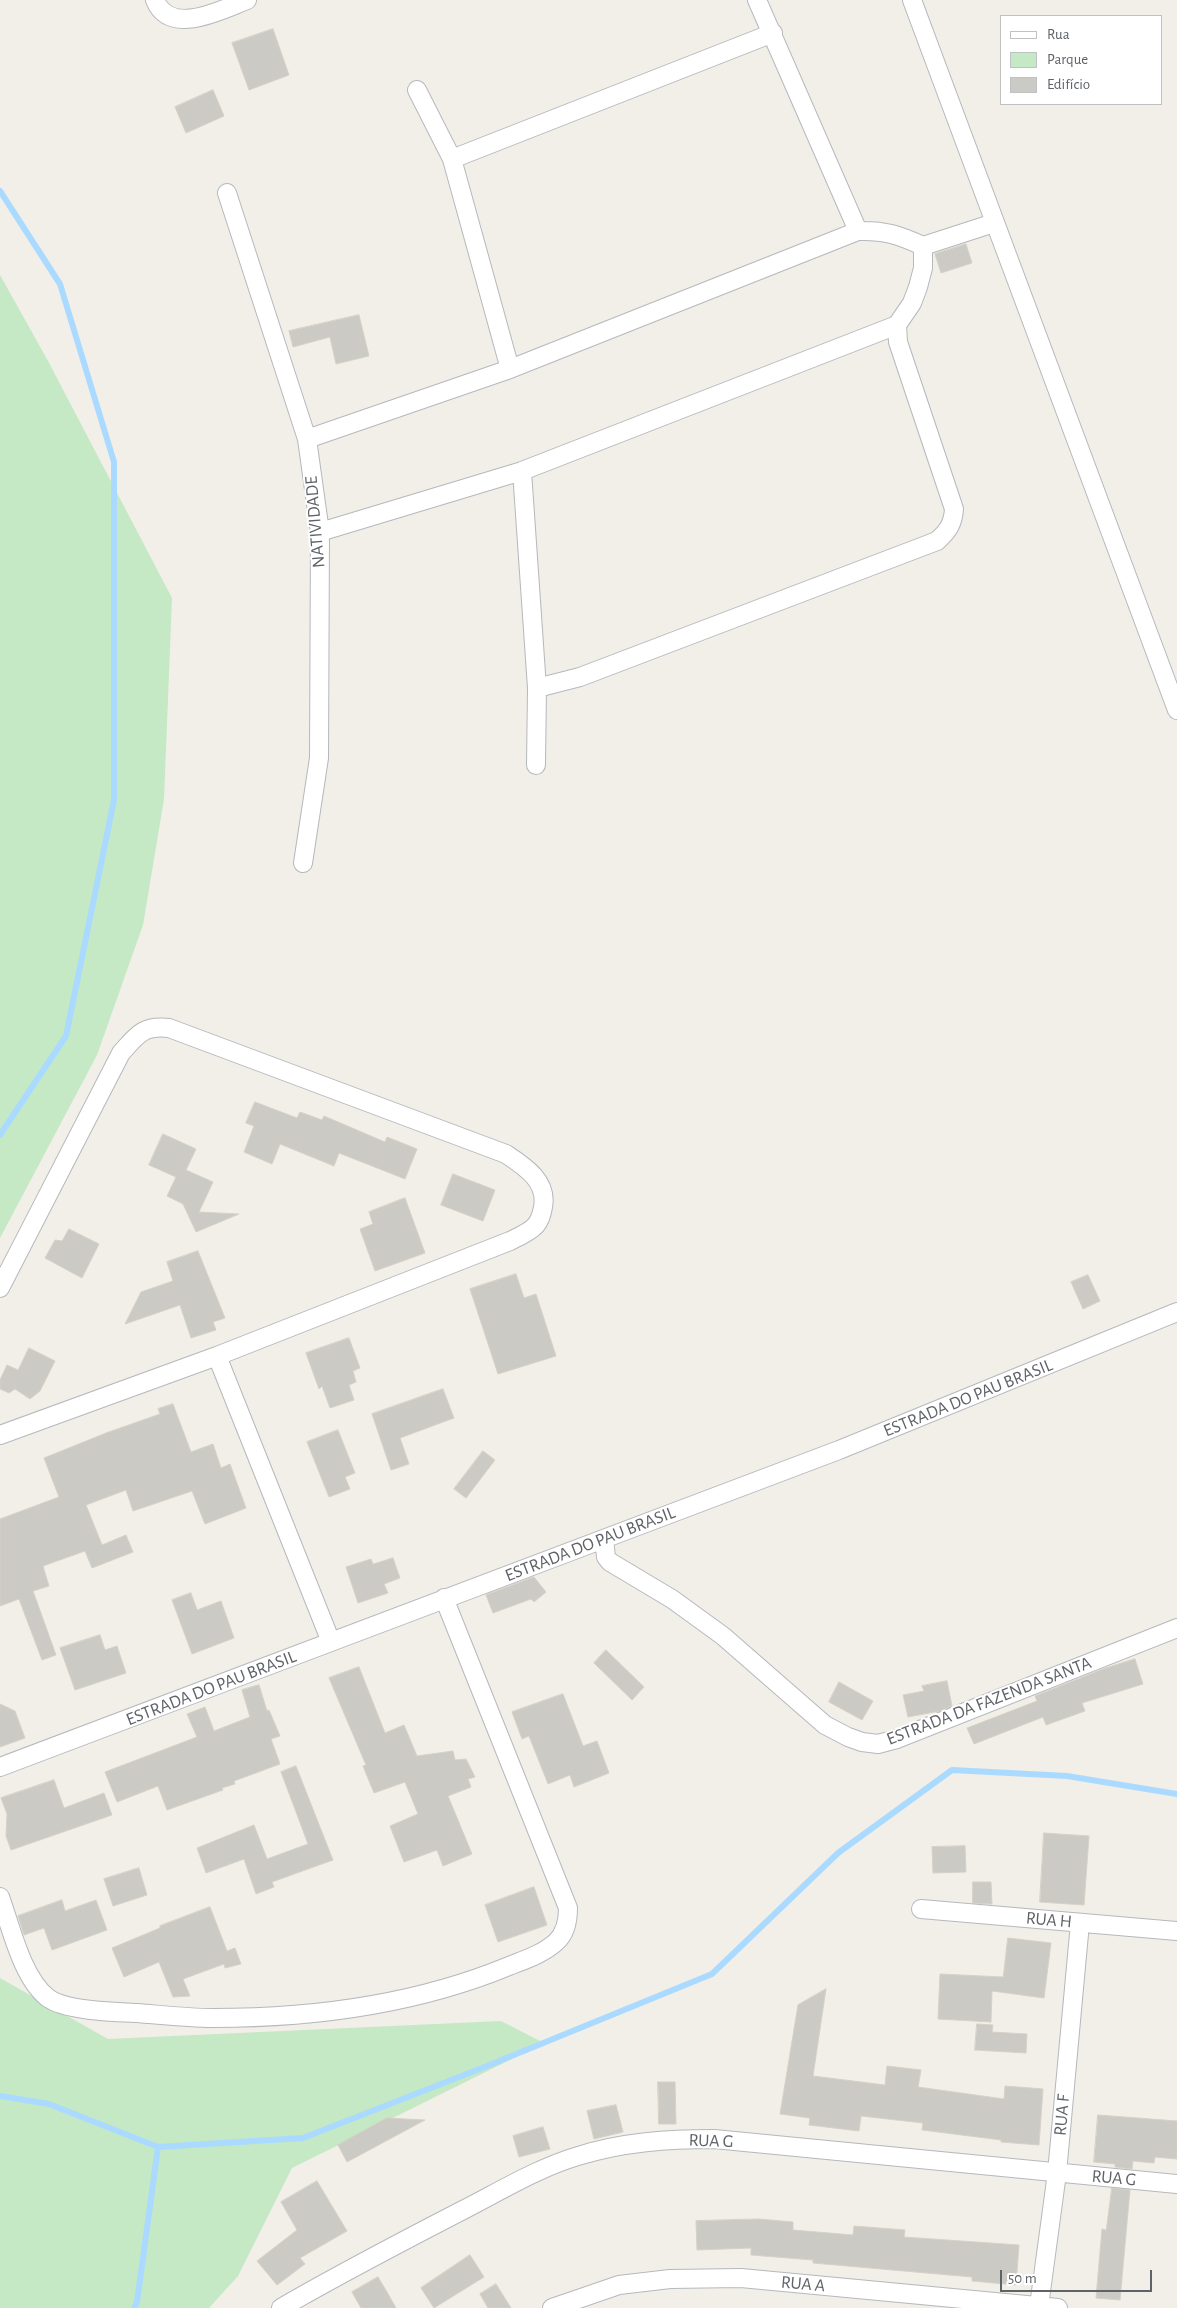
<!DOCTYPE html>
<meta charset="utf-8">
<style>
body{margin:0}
#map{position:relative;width:1177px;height:2308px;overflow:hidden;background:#f1efe8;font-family:"Alegreya Sans",sans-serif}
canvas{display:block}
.legend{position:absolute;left:1000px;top:15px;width:162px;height:90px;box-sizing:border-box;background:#fff;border:1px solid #bfc1c3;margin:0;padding:6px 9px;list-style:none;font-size:15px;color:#5f6368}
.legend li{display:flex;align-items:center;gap:10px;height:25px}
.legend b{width:25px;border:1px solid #bfc1c3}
.scale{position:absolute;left:1000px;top:2270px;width:152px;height:22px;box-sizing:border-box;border:2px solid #5f6368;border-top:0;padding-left:6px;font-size:15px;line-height:18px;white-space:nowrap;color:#5f6368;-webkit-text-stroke:4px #fff;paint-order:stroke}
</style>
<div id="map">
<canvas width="1177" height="2308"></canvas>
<ul class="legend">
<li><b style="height:6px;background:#fff"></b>Rua</li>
<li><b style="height:14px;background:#c5e8c5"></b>Parque</li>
<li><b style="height:14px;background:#cccac5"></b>Edifício</li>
</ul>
<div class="scale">50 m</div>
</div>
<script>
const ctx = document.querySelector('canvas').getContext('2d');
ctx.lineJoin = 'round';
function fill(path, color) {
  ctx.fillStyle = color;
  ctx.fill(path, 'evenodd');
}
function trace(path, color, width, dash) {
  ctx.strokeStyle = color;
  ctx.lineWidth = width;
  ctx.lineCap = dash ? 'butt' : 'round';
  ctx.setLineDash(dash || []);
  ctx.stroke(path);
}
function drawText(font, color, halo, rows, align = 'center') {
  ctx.font = font + ' "Alegreya Sans",sans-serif';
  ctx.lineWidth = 4;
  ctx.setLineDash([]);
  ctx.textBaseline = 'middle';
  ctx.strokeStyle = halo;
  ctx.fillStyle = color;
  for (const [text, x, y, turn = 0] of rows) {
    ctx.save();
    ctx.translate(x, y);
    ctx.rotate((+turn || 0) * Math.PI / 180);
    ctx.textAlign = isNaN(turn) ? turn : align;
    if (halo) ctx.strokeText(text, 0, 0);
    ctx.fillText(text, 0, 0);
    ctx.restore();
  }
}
fill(new Path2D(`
 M0,275L48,361L172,598L164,799L143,925L97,1055L0,1238Z
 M0,1978L108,2039L501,2021L544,2043L292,2168L238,2276L209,2308H0Z`), '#c5e8c5');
trace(new Path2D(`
 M0,191L60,284L114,462V800L66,1036L0,1135
 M0,2096L49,2104L158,2147L303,2138L487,2066L712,1974L838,1853L952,1770L1067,1776L1177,1794
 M134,2308L137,2302L158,2147`), '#aadaff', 6);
const building = new Path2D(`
 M273,29L289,75L249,90L232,43Z
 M213,90L224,116L186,133L175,107Z
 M966,244L972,263L941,273L935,254Z
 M359,315L369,356L336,364L330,337L293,347L289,331Z
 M255,1102L297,1118L300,1112L322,1120L324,1116L385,1142L387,1137L417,1149L405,1179L339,1153L334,1166L280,1144L272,1164L244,1152L254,1126L246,1123Z
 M163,1134L196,1149L186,1170L213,1182L199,1212L239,1214L196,1232L183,1204L167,1196L176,1177L149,1165Z
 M453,1174L495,1190L483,1221L441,1205Z
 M405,1198L425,1253L375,1271L360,1229L373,1224L369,1212Z
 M69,1229L99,1244L82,1278L45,1258L55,1240L62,1241Z
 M198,1251L225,1318L213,1322L216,1330L191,1338L180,1305L125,1324L141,1292L173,1281L167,1262Z
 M516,1274L524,1298L536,1294L556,1356L498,1374L470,1289Z
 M1088,1275L1100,1301L1083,1309L1071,1282Z
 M349,1338L360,1368L353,1371L356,1382L349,1385L354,1400L330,1408L322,1386L319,1389L306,1353Z
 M29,1348L55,1361L40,1391L30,1399L15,1389L9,1393L0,1389V1380L7,1365L18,1370Z
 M443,1389L454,1418L400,1438L409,1464L391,1470L372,1414Z
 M173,1404L191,1452L213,1444L221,1468L230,1464L246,1508L205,1524L192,1491L133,1511L126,1490L86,1505L102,1545L126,1535L133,1552L92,1568L85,1551L43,1566L49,1586L33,1591L56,1655L42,1660L19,1599L0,1606V1519L59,1497L44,1458L106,1433L160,1414L158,1409Z
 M338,1430L355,1473L345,1477L350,1489L329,1497L307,1442Z
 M483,1451L495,1460L466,1498L454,1489Z
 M393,1558L400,1578L384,1584L388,1593L358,1603L346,1567L371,1559L373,1564Z
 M534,1577L546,1592L534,1602L531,1599L493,1613L486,1595Z
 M191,1593L197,1610L221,1601L234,1638L192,1654L172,1600Z
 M100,1635L105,1650L117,1646L126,1673L75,1690L60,1648Z
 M606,1650L644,1687L632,1700L594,1663Z
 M1135,1659L1143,1684L1082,1703L1085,1711L1046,1725L1043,1717L974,1744L967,1728L1037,1701L1035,1696L1103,1669Z
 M359,1667L385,1733L404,1725L417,1756L453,1751L455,1760L466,1759L475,1777L468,1779L471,1787L448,1796L472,1854L443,1866L437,1850L404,1862L390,1826L418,1814L405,1782L374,1793L363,1766L366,1765L329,1678Z
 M947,1681L952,1706L940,1711L908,1717L903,1695L924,1691L922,1686Z
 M839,1682L873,1701L862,1720L829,1702Z
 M259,1685L267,1711L269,1710L280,1736L271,1739L280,1764L234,1781L235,1784L222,1788L223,1790L167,1810L158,1786L117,1802L105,1772L197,1737L187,1714L205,1707L214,1731L250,1717L242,1690Z
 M563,1694L583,1746L597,1741L609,1773L574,1787L570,1775L548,1784L529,1736L522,1739L512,1712Z
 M0,1704L15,1711L25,1738L0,1747Z
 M296,1766L333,1860L272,1882L274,1887L256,1894L244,1859L206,1873L197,1848L254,1825L267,1859L308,1844L281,1772Z
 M54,1780L64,1808L104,1793L112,1815L11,1850L6,1836L7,1814L1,1798Z
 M1044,1833L1089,1836L1084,1905L1040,1902Z
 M965,1846L966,1872L933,1873L932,1847Z
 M139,1868L147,1895L113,1906L104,1879Z
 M973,1882H991L992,1904L973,1903Z
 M534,1887L547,1925L498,1942L485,1905Z
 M62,1900L65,1911L96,1900L107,1930L52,1950L44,1928L24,1935L18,1916Z
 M210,1907L227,1951L235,1948L241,1964L225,1968L224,1964L183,1979L190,1996L173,1997L159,1962L124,1977L112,1948L160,1928V1926Z
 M1008,1938L1051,1943L1044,1998L992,1991L991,2022L938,2019L940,1974L1003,1977Z
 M826,1989L813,2076L885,2085L887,2066L921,2070L918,2087L1004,2099L1005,2086L1043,2089L1039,2145L1001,2142V2140L922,2130L923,2123L861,2116L859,2131L809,2125L810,2118L780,2114L798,2005Z
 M977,2024L993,2025L992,2032L1027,2034L1026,2053L975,2050Z
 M658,2082H675L676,2124H659Z
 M616,2105L623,2132L594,2139L587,2111Z
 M1098,2115L1177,2121V2159L1155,2157L1154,2163L1133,2161L1132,2169L1115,2167V2164L1094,2162Z
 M387,2118L425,2120L347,2162L338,2145Z
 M543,2127L550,2149L519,2157L513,2136Z
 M317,2181L347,2231L300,2258L305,2264L277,2285L257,2261L297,2230L281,2202Z
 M1112,2188L1130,2190L1120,2300L1096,2298L1102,2229L1106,2230Z
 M759,2219L793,2222V2230L853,2235L854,2226L905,2230L904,2237L1019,2245L1016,2285L972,2281V2277L813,2263V2260L751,2255V2248L697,2250L696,2221Z
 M470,2255L484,2277L434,2308L421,2288Z
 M378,2277L387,2292L396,2308H361L352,2292Z
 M496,2284L511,2308H488L480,2294Z`);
fill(building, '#cccac5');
trace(building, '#d6d1c6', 1);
const minor = new Path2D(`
 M155,0C170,37 221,10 247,0
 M757,0L858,231
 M912,0L1177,710
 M417,90L452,159L510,369
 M452,159L773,33
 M227,193L307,439L320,532L319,758L303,863
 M307,439L510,369L858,231C884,230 899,235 923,246L994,223
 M522,471L537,688L536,765
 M320,532L522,471L897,325
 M537,688L580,677L937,541C948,531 953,524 954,509L898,342L897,325L912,303L918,287L923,268V246
 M0,1288L121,1053C137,1035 143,1025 169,1028L506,1154C524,1166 548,1181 543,1207C542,1213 540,1220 536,1225C530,1232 518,1237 510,1241L217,1356L0,1435
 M217,1356L331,1642
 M604,1539L606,1557L610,1562L672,1599L723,1636L825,1725L848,1737L862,1742L878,1744L897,1739L1177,1628
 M0,1767L839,1450L1177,1312
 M0,1897C11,1927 22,1978 48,1998C66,2011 115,2012 137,2013C162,2015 187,2018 213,2018C312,2018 417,2004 509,1966C524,1960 543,1954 556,1942C565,1934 568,1920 568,1908L444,1598
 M921,1909L1177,1931
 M1039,2306L1057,2173L1080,1923
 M281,2308C341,2273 403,2241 465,2209C502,2190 538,2168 578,2156C623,2142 668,2139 714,2139L1177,2184
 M552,2308L619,2285L670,2279L741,2278L1058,2308`);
trace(minor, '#b5b8bc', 20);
trace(minor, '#fff', 18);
drawText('18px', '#5f6368', '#fff', [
 ["NATIVIDADE",315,522,-95],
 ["ESTRADA DO PAU BRASIL",968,1398,-22],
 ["ESTRADA DO PAU BRASIL",590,1544,-21],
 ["ESTRADA DO PAU BRASIL",211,1688,-21],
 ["ESTRADA DA FAZENDA SANTA",989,1701,-21],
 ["RUA H",1049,1920,5],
 ["RUA F",1062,2115,-85],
 ["RUA G",711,2141,2],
 ["RUA G",1114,2178,5],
 ["RUA A",803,2284,5]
]);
</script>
